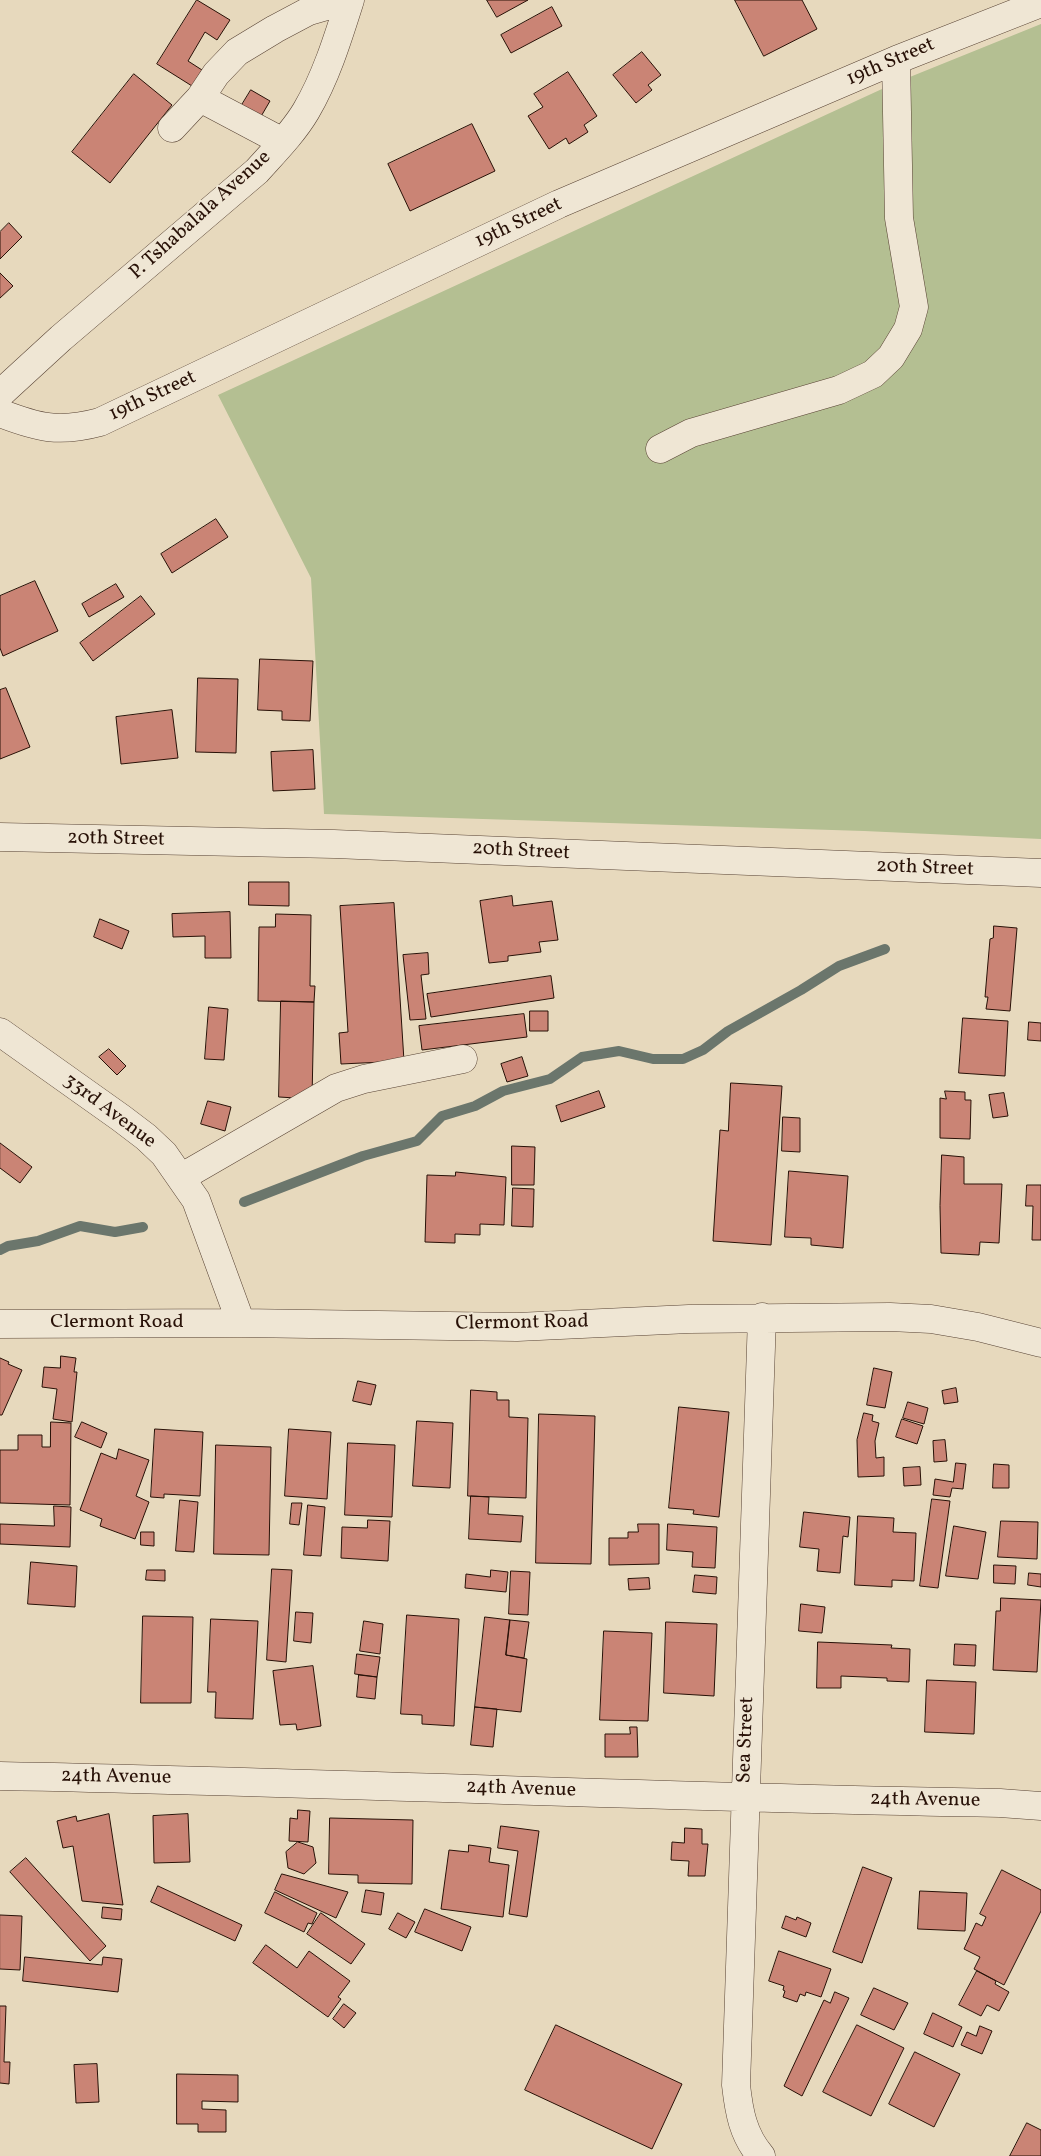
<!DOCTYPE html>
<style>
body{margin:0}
canvas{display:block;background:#e7d9bd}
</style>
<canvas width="1041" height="2156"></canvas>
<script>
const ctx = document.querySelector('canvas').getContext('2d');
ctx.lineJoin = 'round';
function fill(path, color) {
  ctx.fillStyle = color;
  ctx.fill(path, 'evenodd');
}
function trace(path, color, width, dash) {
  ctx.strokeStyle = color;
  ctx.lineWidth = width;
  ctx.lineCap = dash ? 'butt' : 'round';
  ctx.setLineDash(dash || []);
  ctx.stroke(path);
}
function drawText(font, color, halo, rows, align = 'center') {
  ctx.font = font + ' Vollkorn,serif';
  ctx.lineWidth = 4;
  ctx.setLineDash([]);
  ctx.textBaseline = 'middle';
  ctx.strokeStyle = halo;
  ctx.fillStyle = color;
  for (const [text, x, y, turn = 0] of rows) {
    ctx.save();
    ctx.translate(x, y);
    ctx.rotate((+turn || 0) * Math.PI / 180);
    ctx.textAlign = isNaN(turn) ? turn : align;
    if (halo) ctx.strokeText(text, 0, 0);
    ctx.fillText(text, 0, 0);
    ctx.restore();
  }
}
fill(new Path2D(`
 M1041,24V839L864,831L324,814L311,578L218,395L895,83Z`), '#b4bf92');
trace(new Path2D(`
 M244,1202L363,1156L417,1141L442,1116L475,1106L503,1091L550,1079L582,1057L619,1051L653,1059H683L703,1050L728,1031L801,990L839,966L885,949
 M0,1250L8,1246L38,1241L80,1226L115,1232L143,1227`), '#6b766c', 10);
const building = new Path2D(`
 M197,0L230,20L217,40L205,32L188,61L202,70L192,86L157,64Z
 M487,0H528L497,17Z
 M735,0H802L817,29L764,56Z
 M552,7L562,26L511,53L501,35Z
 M642,52L661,75L648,85L652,90L636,103L613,75Z
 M568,72L597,116L584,125L588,132L569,144L566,138L549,149L528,116L543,107L534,94Z
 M134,74L172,105L110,183L72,152Z
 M251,90L270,101L256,125L237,113Z
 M472,124L495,171L410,211L388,164Z
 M9,223L22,237L0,259V232Z
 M0,273L13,286L0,298Z
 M216,519L228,537L172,573L161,554Z
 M35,581L58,631L3,656L0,648V596Z
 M116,584L124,597L89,617L82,604Z
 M141,596L155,614L93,661L80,643Z
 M260,659L313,661L310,721L282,720V711L258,710Z
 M198,678L238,679L236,753L196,752Z
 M6,688L30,747L0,759V690Z
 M172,710L178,758L121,764L116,717Z
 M313,750L315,789L273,791L271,752Z
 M249,882H289V906L249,905Z
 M512,896L513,906L552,901L558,940L539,942L541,952L508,956V961L489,963L480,901Z
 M394,903L404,1061L341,1064L339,1033L348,1032L340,906Z
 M230,912L231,958H205V936L173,937L172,914Z
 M276,914L311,915L310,986H315L314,1002L258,1001L259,927H275Z
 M100,919L129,931L122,949L94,937Z
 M994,926L1017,928L1010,1011L986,1009L988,997H985L990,939L993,938Z
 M428,953L429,974L421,975L426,1019L410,1020L403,955Z
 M551,976L554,998L431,1017L427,994Z
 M281,1001L314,1002L312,1099L279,1097Z
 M209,1007L228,1009L224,1060L205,1059Z
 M530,1011H548V1031H530Z
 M524,1014L527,1037L422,1050L419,1026Z
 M963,1018L1008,1021L1005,1076L959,1073Z
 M1029,1022L1041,1023V1041L1028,1040Z
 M109,1049L126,1066L117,1075L99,1057Z
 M522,1057L528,1076L507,1082L501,1064Z
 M731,1083L782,1086L771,1245L713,1241L720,1130L728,1131Z
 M599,1091L605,1107L561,1122L556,1106Z
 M945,1091L965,1092V1100H971L970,1139L940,1138V1098L946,1099Z
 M1004,1093L1008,1116L993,1118L989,1095Z
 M208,1101L231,1107L225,1131L201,1124Z
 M783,1117L800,1118V1152L782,1151Z
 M0,1143L32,1167L20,1183L0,1168Z
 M512,1146L535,1147L534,1185H512Z
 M942,1155L964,1157V1184H1002L999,1243L980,1242L979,1255L941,1253L940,1206Z
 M789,1171L848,1176L843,1248L811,1245V1238L785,1237Z
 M456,1172L506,1177L504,1225L480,1224V1235L455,1234V1243L425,1242L427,1175L455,1176Z
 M1027,1185H1041V1240H1032L1033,1206H1026Z
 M513,1188L534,1189L533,1227L512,1226Z
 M61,1356L76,1358L74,1372H77L72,1422L53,1419L57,1389L42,1387L44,1367L60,1368Z
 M0,1358L9,1362L8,1364L22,1370L2,1415H0Z
 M874,1368L892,1372L885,1408L867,1405Z
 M358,1381L376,1385L371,1405L353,1401Z
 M956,1388L958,1402L944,1404L942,1391Z
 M471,1390L497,1392V1400H509V1417L528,1418L526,1498L468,1496Z
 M908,1402L928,1408L924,1424L903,1418Z
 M679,1407L729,1412L719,1517L693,1514L694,1510L669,1508Z
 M864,1413L873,1415L872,1421L879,1423L875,1441L876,1458L884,1457V1476L858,1477L857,1440Z
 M539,1414L595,1416L591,1564L536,1563Z
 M902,1419L923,1426L917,1444L896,1437Z
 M417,1421L453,1423L450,1488L413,1486Z
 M51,1422L71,1423L70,1505L0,1503V1450H18V1435H42V1447H50Z
 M82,1422L107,1433L101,1448L75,1437Z
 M155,1429L203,1432L200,1496L164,1494V1498L151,1497Z
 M289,1429L331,1432L327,1499L285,1496Z
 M945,1440L947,1461L934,1462L933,1441Z
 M348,1443L395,1445L392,1517L345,1515Z
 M216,1445L271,1447L269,1555L214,1554Z
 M119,1449L149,1460L136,1496L149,1502L135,1539L100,1526L102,1519L80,1510L101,1453L116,1459Z
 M956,1463L966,1464L963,1489L952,1488L950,1497L933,1495L935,1479L953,1482Z
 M994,1464L1009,1465V1488H993Z
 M920,1467L921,1485L904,1486L903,1468Z
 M471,1496L489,1497L488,1514L523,1516L521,1542L469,1539Z
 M932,1499L950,1501L938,1588L920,1586Z
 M180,1500L198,1502L194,1552L176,1551Z
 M292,1503H302L299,1525L290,1524Z
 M308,1505L325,1507L321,1556L304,1555Z
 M54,1506L71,1507L70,1547L0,1544V1524L54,1526Z
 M804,1512L850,1517L848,1537L843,1536L840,1573L817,1571L819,1549L800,1547Z
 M858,1516L894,1518L893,1532L916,1533L914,1581L892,1580V1587L855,1585Z
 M368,1520L390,1521L388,1561L341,1558L342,1527L367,1528Z
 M1001,1521L1038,1522L1037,1559L998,1557Z
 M638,1524H659V1564L609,1565V1538H628V1532H638Z
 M668,1524L717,1527L715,1568L692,1567L693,1552L667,1550Z
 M954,1526L986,1532L978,1579L946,1576Z
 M141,1532H154V1546L141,1545Z
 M31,1562L77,1566L75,1607L28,1604Z
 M994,1565L1016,1566L1015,1584L994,1583Z
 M272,1569L292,1570L286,1662L267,1660Z
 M147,1570H165V1581L146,1580Z
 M491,1570L508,1572L506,1592L465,1588L466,1574L490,1577Z
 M511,1571L530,1572L528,1615L509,1614Z
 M1029,1573L1041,1574V1587L1028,1585Z
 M695,1575L717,1577L716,1594L693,1592Z
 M649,1578L650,1589L629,1590L628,1579Z
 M1001,1598L1041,1600L1037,1672L993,1670L996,1611H1000Z
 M801,1604L825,1607L822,1633L799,1631Z
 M296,1612L313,1613L311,1643L294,1641Z
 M407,1615L459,1619L454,1726L422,1724V1715L401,1714Z
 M143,1616L193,1617L191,1703H141Z
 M485,1617L510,1620L506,1655L527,1659L521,1712L475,1707Z
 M211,1619L258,1621L253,1719L215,1718L216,1692H208Z
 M510,1620L529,1622L524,1658L506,1655Z
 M364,1621L383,1624L380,1654L360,1651Z
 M666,1622L717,1624L714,1696L664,1693Z
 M604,1631L652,1633L648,1721L600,1720Z
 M818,1642L892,1645L891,1648L910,1649L909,1682L887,1681V1678L841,1676V1688H817Z
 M955,1644L976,1645L975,1666L954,1665Z
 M357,1654L380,1657L377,1677L355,1674Z
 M313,1666L321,1726L297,1730L296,1724L280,1725L273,1671Z
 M359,1675L377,1677L375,1699L357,1697Z
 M927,1680L976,1682L974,1734L925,1732Z
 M475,1707L497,1709L493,1747L471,1745Z
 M630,1727H637L638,1757H605V1734H630Z
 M298,1810L310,1811L308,1842L289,1841L290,1818L297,1819Z
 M109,1814L123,1905L82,1901L73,1846L63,1848L57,1821L76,1816L77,1821Z
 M188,1814L190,1862L154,1863L153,1816Z
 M330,1818L413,1820L412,1884L358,1883V1875L329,1874Z
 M501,1826L539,1831L527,1917L509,1914L518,1851L498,1848Z
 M685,1828L702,1829V1844H708L705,1876H688L689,1861L671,1860L672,1842L684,1843Z
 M298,1842L313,1847L316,1863L304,1874L288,1868L286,1852Z
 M469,1845L491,1848L489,1862L509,1865L503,1917L441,1909L449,1850L468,1852Z
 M26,1858L106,1946L90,1961L10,1872Z
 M863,1867L892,1878L862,1963L833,1952Z
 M1002,1870L1041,1890V1911L1004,1985L974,1969L980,1957L964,1949L976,1923L982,1926L986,1917L980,1914Z
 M282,1874L348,1892L336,1918L275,1890Z
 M158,1886L242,1925L235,1941L151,1902Z
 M366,1890L384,1893L381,1915L362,1912Z
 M920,1891L967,1893L965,1931L918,1929Z
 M275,1892L317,1913L312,1924L308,1923L304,1932L265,1913Z
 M103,1907L122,1909L121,1920L102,1918Z
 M425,1909L471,1927L462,1951L415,1932Z
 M321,1913L365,1944L351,1964L307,1934Z
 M398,1913L415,1922L406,1938L389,1929Z
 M0,1915L22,1916L20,1970L0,1969Z
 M786,1916L796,1920L797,1917L811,1923L806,1937L782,1928Z
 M266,1945L297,1968L309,1951L350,1981L338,1997L341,1999L328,2017L253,1963Z
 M779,1951L831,1969L821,1997L806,1992L805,1996L800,1994L797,2002L783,1997L785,1991L783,1990L784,1986L769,1981Z
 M25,1957L102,1965L103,1957L122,1959L118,1992L23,1981Z
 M977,1971L996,1981L995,1984L1009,1992L999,2011L987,2005L981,2016L959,2005Z
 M874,1988L908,2003L894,2030L861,2015Z
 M835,1992L849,1998L802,2096L784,2086L824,2000L830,2003Z
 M344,2004L356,2013L344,2028L333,2019Z
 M0,2006H6L4,2062H10L9,2084L0,2083Z
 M933,2013L962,2027L953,2047L924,2034Z
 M556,2025L682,2084L652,2149L525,2090Z
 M857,2025L904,2048L871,2116L823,2092Z
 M980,2026L992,2031L982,2054L961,2045L967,2032L976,2036Z
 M915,2052L960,2074L934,2127L889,2104Z
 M97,2064L99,2102L76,2103L74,2065Z
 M177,2074L238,2075V2102L202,2101V2109L226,2110V2132H198V2124H177Z
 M1027,2123L1041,2130V2156H1010Z`);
fill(building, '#ca8475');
trace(building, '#281107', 1);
const minor = new Path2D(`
 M200,98L216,74L237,52L275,29L309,11L347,0
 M172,128L200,98L283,142
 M0,394L61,338L257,171C274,152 293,133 306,111C326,77 338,38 350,0
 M0,413C39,428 59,433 100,422L559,204L896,60L1041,3
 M660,449L691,433L839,390L873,374L891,357L908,329L914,307L899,218L896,60
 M0,837L334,844L1041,873
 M0,1032L121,1118L146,1137L164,1154L196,1200L241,1323
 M182,1177L336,1088L364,1079L463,1059
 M0,1324L241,1323L517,1327L689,1319L890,1317L931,1319L978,1327L1041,1343
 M0,1776C333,1782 666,1798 1000,1803L1041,1806
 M761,2156C743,2135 739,2112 736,2085L762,1317`);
trace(minor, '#584334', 29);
trace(minor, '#efe6d4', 28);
drawText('20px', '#281107', '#efe6d4', [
 ["19th Street",891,63,-23],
 ["P. Tshabalala Avenue",201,216,-42],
 ["19th Street",519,224,-25],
 ["19th Street",153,397,-25],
 ["20th Street",116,840,1],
 ["20th Street",521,852,3],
 ["20th Street",925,869,2],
 ["33rd Avenue",109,1112,37],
 ["Clermont Road",117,1323],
 ["Clermont Road",522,1324,-1],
 ["Sea Street",747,1740,-88],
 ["24th Avenue",116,1778,1],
 ["24th Avenue",521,1790,2],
 ["24th Avenue",925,1801,1]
]);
</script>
